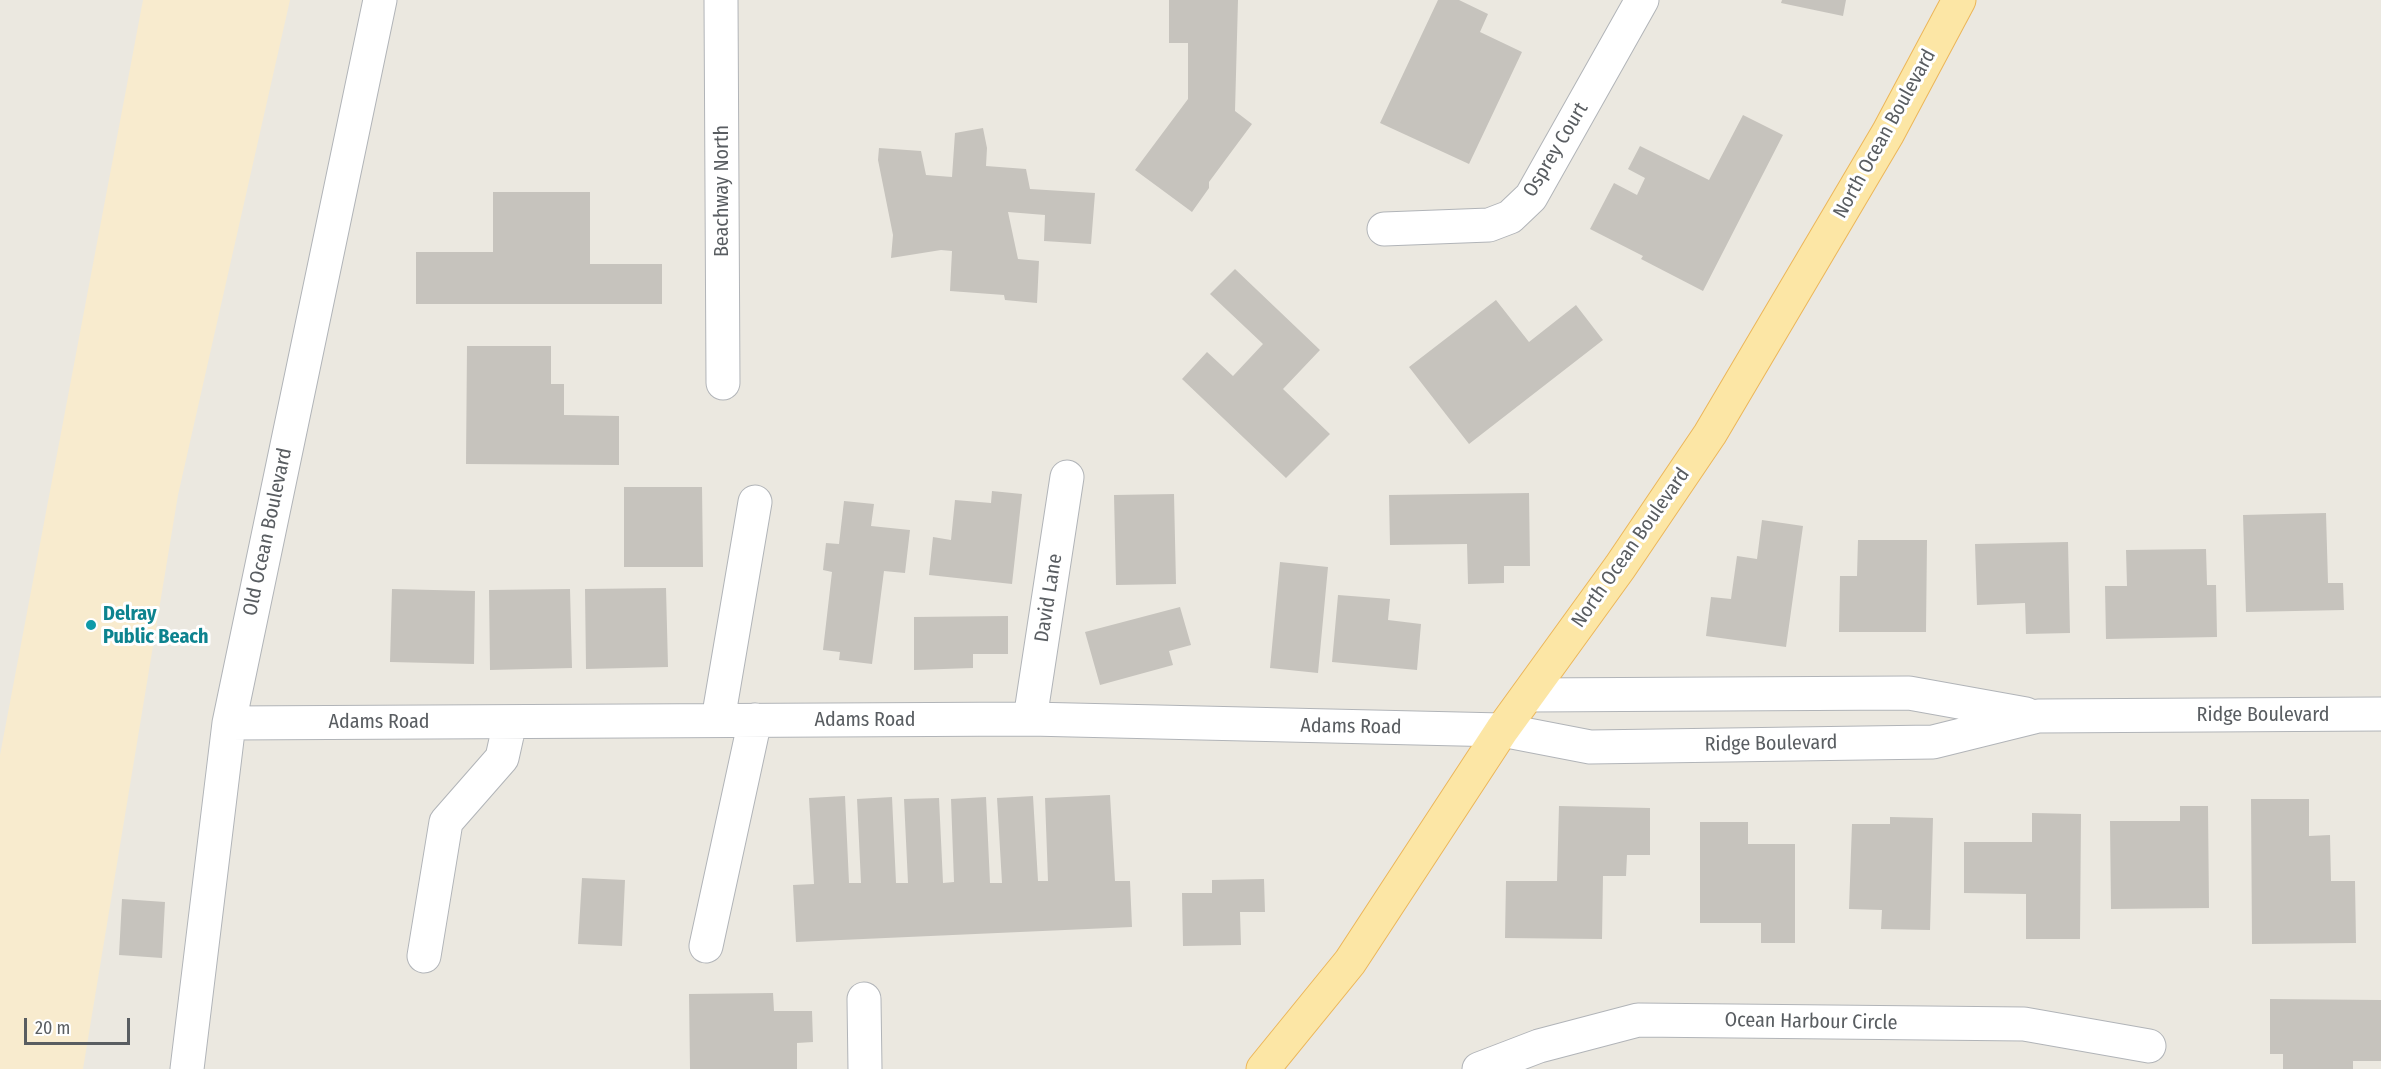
<!DOCTYPE html>
<style>
body{margin:0}
#map{position:relative;width:2381px;height:1069px;overflow:hidden;background:#ebe8e0;font-family:"Fira Sans Condensed",sans-serif}
canvas{display:block}
.scale{position:absolute;left:24px;top:1018px;width:106px;height:27px;box-sizing:border-box;border:3px solid #595d61;border-top:0;padding-left:8px;font-size:18px;line-height:21px;white-space:nowrap;color:#595d61;-webkit-text-stroke:4px #fff;paint-order:stroke}
</style>
<div id="map">
<canvas width="2381" height="1069"></canvas>
<div class="scale">20 m</div>
</div>
<script>
const ctx = document.querySelector('canvas').getContext('2d');
ctx.lineJoin = 'round';
function fill(path, color) {
  ctx.fillStyle = color;
  ctx.fill(path, 'evenodd');
}
function trace(path, color, width, dash) {
  ctx.strokeStyle = color;
  ctx.lineWidth = width;
  ctx.lineCap = dash ? 'butt' : 'round';
  ctx.setLineDash(dash || []);
  ctx.stroke(path);
}
function drawText(font, color, halo, rows, align = 'center') {
  ctx.font = font + ' "Fira Sans Condensed",sans-serif';
  ctx.lineWidth = 6;
  ctx.setLineDash([]);
  ctx.textBaseline = 'middle';
  ctx.strokeStyle = halo;
  ctx.fillStyle = color;
  for (const [text, x, y, turn = 0] of rows) {
    ctx.save();
    ctx.translate(x, y);
    ctx.rotate((+turn || 0) * Math.PI / 180);
    ctx.textAlign = isNaN(turn) ? turn : align;
    if (halo) ctx.strokeText(text, 0, 0);
    ctx.fillText(text, 0, 0);
    ctx.restore();
  }
}
fill(new Path2D(`
 M143,0H290L178,495L83,1069H0V755Z`), '#f8ebce');
fill(new Path2D(`
 M1169,0H1238L1235,111L1252,124L1209,182V188L1192,212L1135,170L1188,99V43H1169Z
 M1438,0H1459L1488,14L1480,32L1522,52L1469,164L1380,123Z
 M1782,0H1846L1843,16L1781,3Z
 M1743,115L1783,135L1703,291L1641,259L1643,256L1590,229L1614,183L1637,195L1645,178L1628,169L1640,146L1709,180Z
 M983,128L987,148L986,166L1026,169L1030,189L1095,193L1091,244L1044,241L1045,215L1008,212L1018,259L1039,261L1037,303L1005,300L1004,295L950,291L952,251L941,250L891,258L893,235L878,160L879,148L921,151L926,175L952,177L955,133Z
 M493,192H590V264H662V304H416V252H493Z
 M1235,269L1320,350L1283,389L1330,434L1286,478L1182,379L1207,352L1233,376L1263,344L1210,294Z
 M1496,300L1529,342L1576,305L1603,340L1469,444L1409,367Z
 M467,346H551V384H564V415L619,416V465L466,464Z
 M624,487H702L703,567H624Z
 M992,491L1022,494L1012,584L929,575L933,537L951,540L955,500L991,503Z
 M1529,493L1530,566H1504V583L1468,584L1467,544L1390,545L1389,495Z
 M1174,494L1176,584L1116,585L1114,495Z
 M844,501L874,504L871,526L910,530L905,573L884,571L872,664L839,660L840,652L823,650L832,572L823,570L826,543L839,544Z
 M2326,513L2328,583H2343L2344,610L2246,612L2243,515Z
 M1762,520L1803,526L1786,647L1706,636L1711,597L1731,599L1737,556L1757,559Z
 M1858,540H1927L1926,632H1839L1840,576H1857Z
 M2068,542L2070,633L2026,634L2025,603L1977,605L1975,544Z
 M2206,549L2207,585H2216L2217,637L2106,639L2105,586H2127L2126,550Z
 M1280,562L1328,567L1318,673L1270,668Z
 M666,588L668,667L586,669L585,589Z
 M392,589L475,591L474,664L390,662Z
 M570,589L572,668L490,670L489,590Z
 M1338,595L1390,599L1388,620L1421,624L1417,670L1332,662Z
 M1180,607L1191,645L1169,651L1173,665L1100,685L1085,632Z
 M1008,616V654H973V668L914,670V617Z
 M1110,795L1115,881H1130L1132,927L796,942L793,885L814,884L809,798L845,796L849,883H861L857,799L892,797L896,883H908L904,799L939,798L943,883L954,882L951,799L986,797L990,883H1002L997,798L1033,796L1038,881H1048L1045,798Z
 M2251,799H2309V836L2330,835L2331,881H2355L2356,943L2252,944Z
 M1559,806L1650,808V855H1627L1626,876H1603L1602,939L1505,938L1506,881H1557Z
 M2180,806H2208L2209,908L2111,909L2110,821H2180Z
 M2032,813L2081,814L2080,939H2026V894L1964,893V842H2032Z
 M1890,817L1933,818L1930,930L1881,929L1882,910L1849,909L1852,824H1890Z
 M1700,822H1748V844H1795V943H1761V923H1700Z
 M582,878L625,880L622,946L578,944Z
 M1264,879L1265,912H1240L1241,945L1183,946L1182,893H1212V880Z
 M122,899L165,902L162,958L119,955Z
 M773,993L774,1011H812L813,1042L797,1043V1069H690L689,994Z
 M2270,999L2381,1000V1061H2353V1069H2283V1054H2270Z`), '#c6c3bd');
const minor = new Path2D(`
 M721,0L723,383
 M1384,229L1489,225L1510,217L1531,197L1642,0
 M1528,695L1909,693L2026,714
 M1030,719L1067,477
 M718,720L755,502
 M229,723L1030,719L1502,730L1590,747L1933,742L2038,716L2381,714
 M706,946L755,720
 M424,956L446,822L502,758L510,722
 M864,999L865,1069
 M187,1069L229,723L380,0
 M1479,1069L1539,1046L1638,1020L2024,1024L2149,1046`);
const major = new Path2D(`
 M1263,1069L1350,962L1502,730L1620,567L1710,434L1888,133L1959,0`);
trace(minor, '#b1b4b8', 35);
trace(major, '#ecb659', 35);
trace(minor, '#fff', 33);
trace(major, '#fce6a5', 33);
for (const [x, y, r, color] of [
 [91,625,6,"#0f9aa8"]
]) {
  const dot = new Path2D();
  dot.arc(x, y, r, 0, 2 * Math.PI);
  ctx.fillStyle = color;
  ctx.fill(dot);
  trace(dot, '#fff', 2);
}
drawText('20px', '#595d61', '#fff', [
 ["North Ocean Boulevard",1885,134,-61],
 ["Osprey Court",1556,150,-59],
 ["Beachway North",722,191,-90],
 ["Old Ocean Boulevard",268,532,-78],
 ["North Ocean Boulevard",1631,548,-55],
 ["David Lane",1049,598,-81],
 ["Ridge Boulevard",2263,715],
 ["Adams Road",865,720],
 ["Adams Road",379,722],
 ["Adams Road",1351,727,1],
 ["Ridge Boulevard",1771,744,-1],
 ["Ocean Harbour Circle",1811,1022,1]
]);
drawText('bold 20px', '#0d838f', '#fff', [
 ["Delray",103,614],
 ["Public Beach",103,637]
], 'left');
</script>
